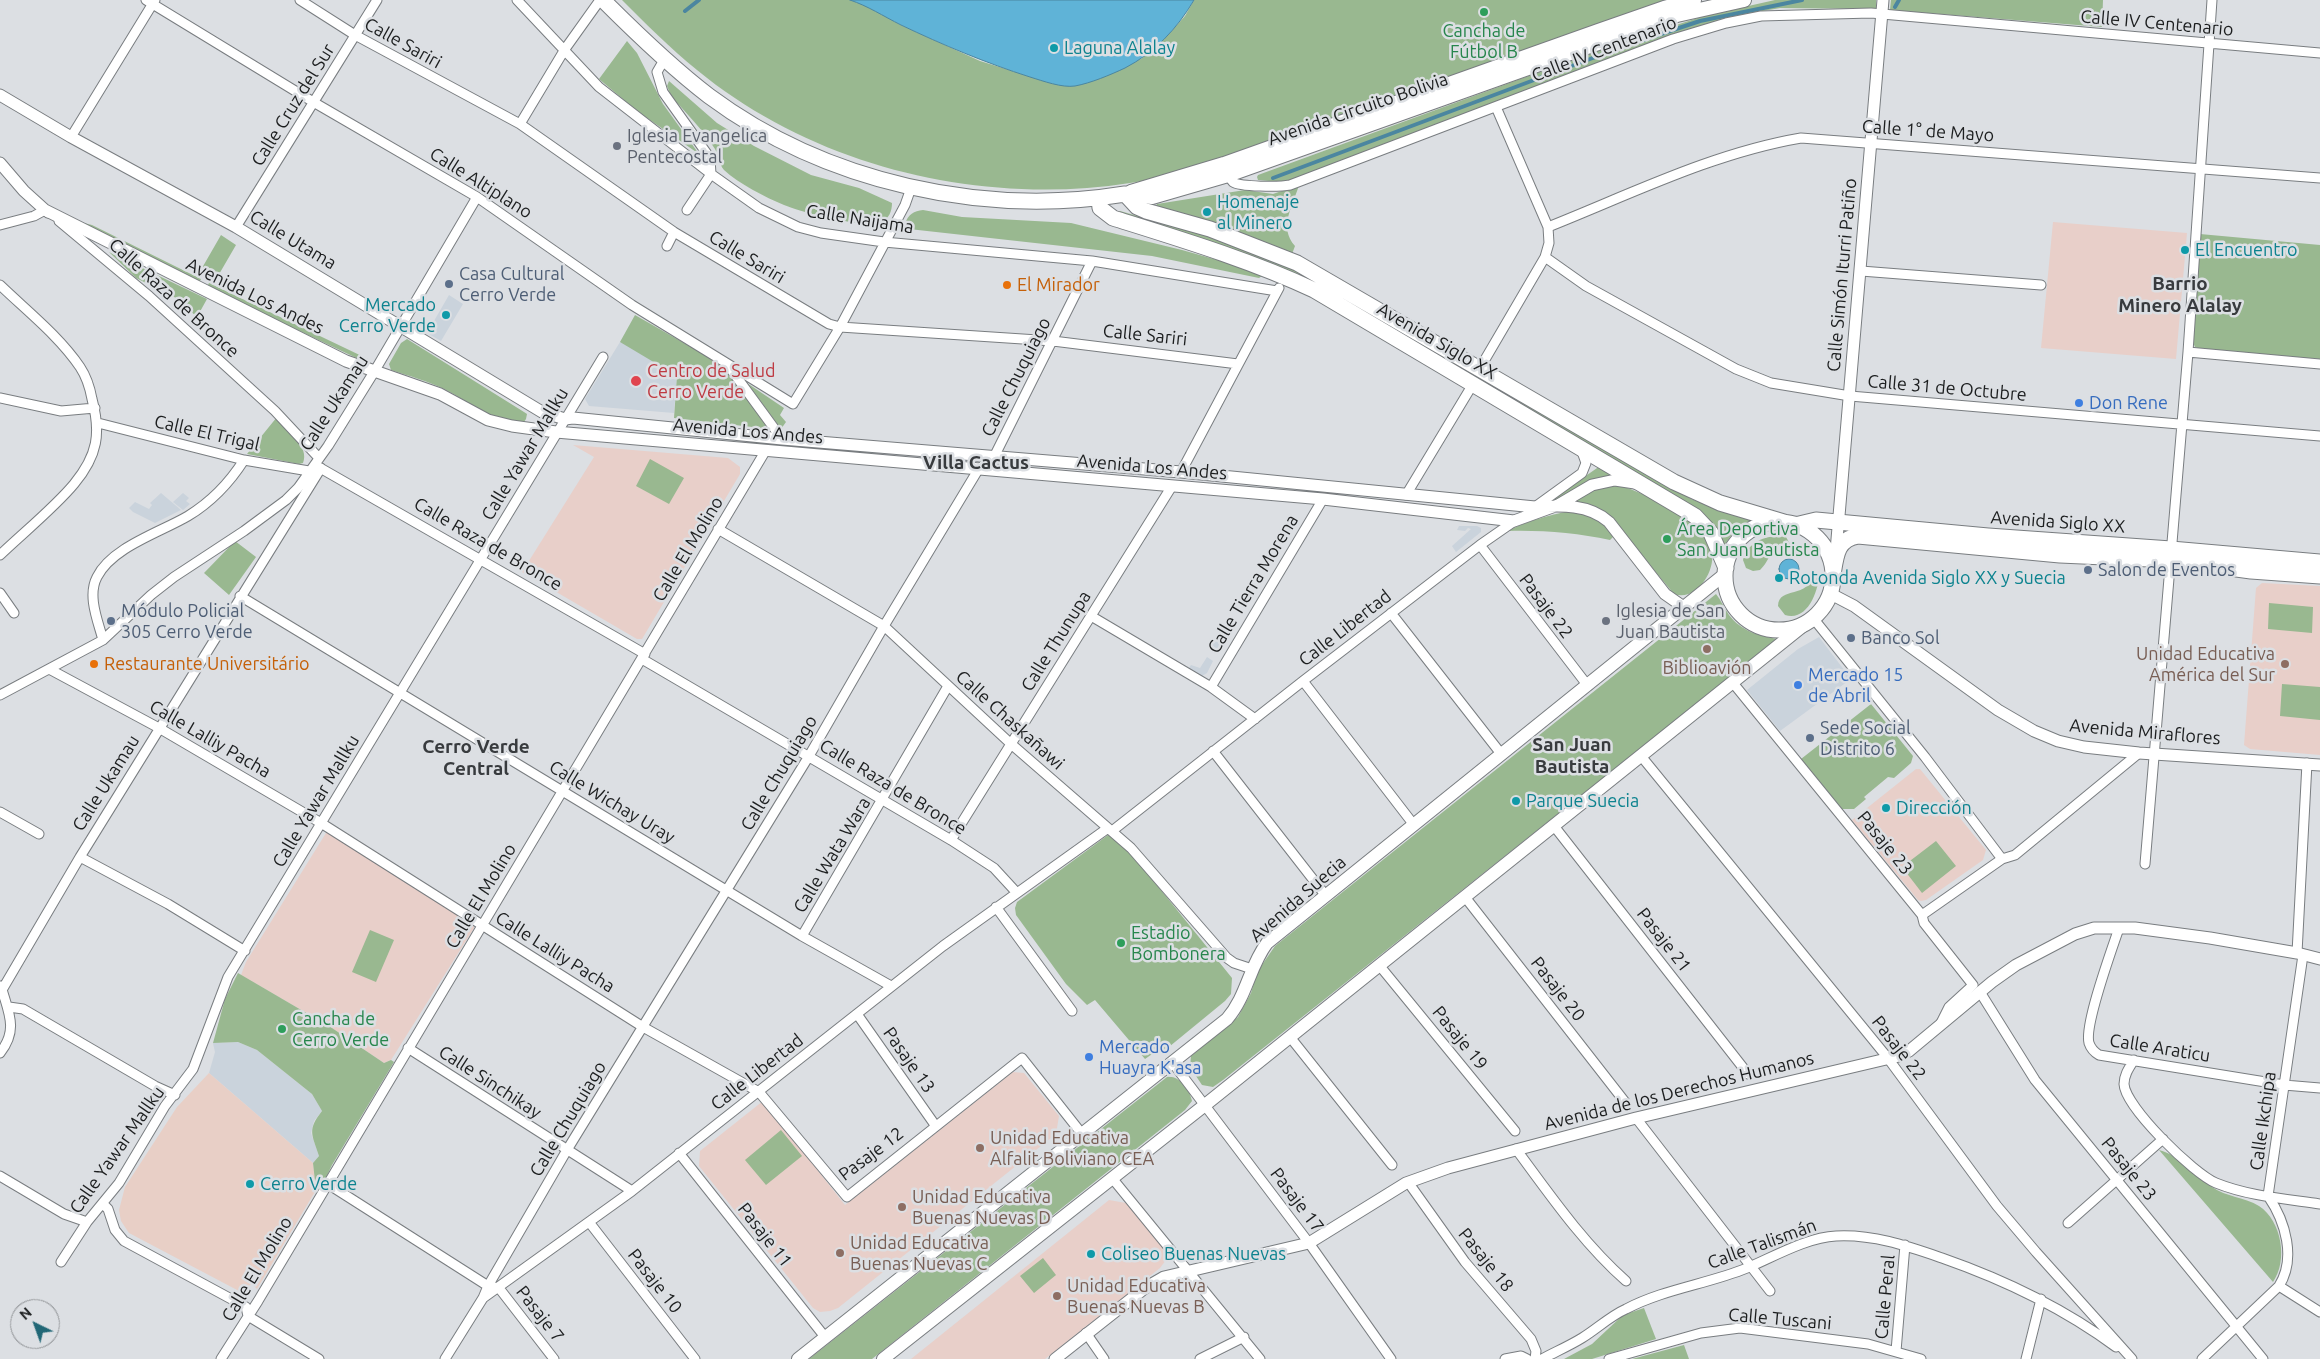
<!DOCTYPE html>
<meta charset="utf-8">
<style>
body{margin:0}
#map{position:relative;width:2320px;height:1359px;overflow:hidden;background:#dcdfe3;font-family:Ubuntu,sans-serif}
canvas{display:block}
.north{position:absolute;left:10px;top:1299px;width:50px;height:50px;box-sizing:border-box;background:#dcdfe3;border:1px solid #8f9295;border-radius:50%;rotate:318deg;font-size:14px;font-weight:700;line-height:20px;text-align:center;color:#1c1e1f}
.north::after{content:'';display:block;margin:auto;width:18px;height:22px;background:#216776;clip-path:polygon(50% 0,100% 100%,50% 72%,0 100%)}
</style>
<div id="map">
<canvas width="2320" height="1359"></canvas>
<div class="north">N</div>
</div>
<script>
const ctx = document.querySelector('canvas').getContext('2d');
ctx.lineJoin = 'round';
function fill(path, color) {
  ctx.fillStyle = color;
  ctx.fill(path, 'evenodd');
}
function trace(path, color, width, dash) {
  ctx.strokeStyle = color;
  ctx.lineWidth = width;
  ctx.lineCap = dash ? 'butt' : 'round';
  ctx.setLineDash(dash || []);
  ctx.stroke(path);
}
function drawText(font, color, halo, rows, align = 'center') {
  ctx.font = font + ' Ubuntu,sans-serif';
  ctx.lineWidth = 5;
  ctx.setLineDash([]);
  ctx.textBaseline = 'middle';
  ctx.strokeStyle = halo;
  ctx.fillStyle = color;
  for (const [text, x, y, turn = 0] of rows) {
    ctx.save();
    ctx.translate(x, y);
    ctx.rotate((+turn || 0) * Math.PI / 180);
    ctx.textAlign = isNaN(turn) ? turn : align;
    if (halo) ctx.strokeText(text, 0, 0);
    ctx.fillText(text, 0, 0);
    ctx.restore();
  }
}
fill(new Path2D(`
 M449,295L463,304L441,341L427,333Z
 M620,342L649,351L677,376L674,413L589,406L585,399Z
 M161,493L181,510L155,523L133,512L129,508L135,502L149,509L152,505L150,503Z
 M183,493L189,498L186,501L190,504L183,510L173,502Z
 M1459,526H1477L1481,528V532L1456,552L1452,546L1471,529L1468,528L1465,531L1457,530Z
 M1222,632L1227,635L1217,654L1209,648L1216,637L1219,638Z
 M1819,637L1851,679L1780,731L1747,690L1798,649Z
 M1207,657L1213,661L1207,673L1202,676H1197L1188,669L1191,665L1200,668Z
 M238,1042L257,1050L312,1094L322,1111L314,1121L311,1133L319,1156L313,1163L209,1073L215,1052L213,1043Z`), '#cad3dc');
fill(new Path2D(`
 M209,1073L313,1163L316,1190L257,1289L252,1284L239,1291L129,1233L121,1221L119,1210L125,1187L177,1107Z`), '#e8cfc6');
fill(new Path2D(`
 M2053,222L2187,233L2176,359L2041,348Z
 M573,445L728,458L740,467V474L642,639H637L522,572L594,457Z
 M2262,583L2320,586V755L2250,749L2244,745L2256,588Z
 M1916,769H1920L1986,850L1983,860L1926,900L1921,901L1918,900L1852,820Z
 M326,833H332L474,921V928L391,1060L384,1063L332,1028L241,975L246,962Z
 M1013,1072L1024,1073L1059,1116L1056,1134L838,1308L830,1311L820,1312L813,1308L699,1166L700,1151L763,1101L845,1205Z
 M1109,1200L1126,1203L1165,1250L1166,1260L1160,1268L1045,1359H911Z`), '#e8cfc9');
fill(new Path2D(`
 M622,0H850L865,5L901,25L980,61L1045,81L1141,59L1166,37L1185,16L1194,0H1666L1173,175C1144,181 1116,186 1087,188C949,198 804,158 697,70C670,48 646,24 622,0Z
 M1775,0H1876V9L1780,8L1729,17L1667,37L1291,180L1280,182L1258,180L1257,177L1258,175L1605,48L1704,16Z
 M1891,0H2103L2102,27L1890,10Z
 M627,41L637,53L663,104L699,154L637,111L599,79Z
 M669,81L717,123L754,146L811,175L859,188L892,203C892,211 889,219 881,222C861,228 804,213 784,205C765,197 739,184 724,170C719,164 719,156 715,149C703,130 686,113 671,96L667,86Z
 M1299,185C1293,206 1278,227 1295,246L1292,254L1267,243L1156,206L1157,204L1245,190L1273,194Z
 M923,210L962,217L1071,223L1182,250L1260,272L1262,276L1259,278L1152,256L909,229L905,224C908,214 914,211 923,210Z
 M1120,211L1229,242L1315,276L1691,499L1731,514L1753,519L1735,530L1723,547L1717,533L1324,290L1118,213Z
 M80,222L92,225L201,279L199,283Z
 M2200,234L2320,245V359L2205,351L2195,347L2192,340Z
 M221,235L236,245L218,276L202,268Z
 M109,252L207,299L197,317L176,298L136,278Z
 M209,283L368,359L367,363L207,287Z
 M635,315L719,363L763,418L766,423L765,426L761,428L674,418L677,376L620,342Z
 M407,339L524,412L527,414L526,419L524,422C493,422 471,403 446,390C428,381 409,376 391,370L389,364L401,343Z
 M747,383L784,408L780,415L786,422L781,429Z
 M277,417C287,429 310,447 303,463L299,464L247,454Z
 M650,459L684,478L669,504L636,486Z
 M1600,466L1618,476L1596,478L1552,503L1551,500Z
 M1616,485C1638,489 1689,515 1702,533C1706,538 1711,547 1712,553C1715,573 1695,602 1674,594L1607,514L1575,501L1591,490Z
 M1573,511L1598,519L1615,535L1610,540C1577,533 1542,530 1508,531C1521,523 1558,512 1573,511Z
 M1776,536L1786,537L1790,544C1770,544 1771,560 1760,570L1753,571L1746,568L1743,560C1747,544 1762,537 1776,536Z
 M235,541L256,557L229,595L204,573Z
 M1815,572L1819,573C1819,590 1808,622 1785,615L1778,606C1779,585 1808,601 1815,572Z
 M1716,594C1721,600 1724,608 1729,615C1741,631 1759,636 1778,639L1223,1080L1213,1087L1202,1085L1190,1067L1191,1056L1238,1017L1251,993L1257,972L1275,946Z
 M2269,603L2313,607L2312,633L2268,629Z
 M2282,684L2320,687V720L2280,716Z
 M1871,704L1913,756L1911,763L1894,778L1888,777L1864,797L1866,799L1854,809H1842L1801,759Z
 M1108,835L1114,837L1131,853L1232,978L1231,994L1225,1001L1164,1051L1158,1050L1145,1059L1095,1000L1087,1005L1066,984L1016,915L1015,908L1017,902Z
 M1936,841L1956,866L1922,893L1902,867Z
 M370,930L394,940L376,982L352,972Z
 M238,973L332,1028L384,1063L391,1060L394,1062L332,1165L319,1192L316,1190L313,1163L319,1156C312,1134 307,1130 322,1111L312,1094L257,1050L238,1042L213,1043L225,999Z
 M1167,1077C1179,1075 1190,1090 1192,1101L1185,1110L872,1359H809Z
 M781,1130L802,1156L766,1185L745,1160Z
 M2159,1150C2181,1156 2194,1175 2212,1187C2226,1197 2245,1197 2259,1206C2282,1221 2288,1261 2273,1282Z
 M1043,1258L1056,1275L1034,1293L1020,1276Z
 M1644,1308L1656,1339L1592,1359H1564L1592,1344L1623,1315Z
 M1684,1345L1689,1359H1632Z`), '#99b890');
const water = new Path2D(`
 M850,0H1194C1177,29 1154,53 1125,68C1110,75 1091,83 1075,86C1062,88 1043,81 1030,77C986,63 943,45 901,25C883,16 868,6 850,0Z
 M1779 569a10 10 0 1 1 20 0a10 10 0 1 1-20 0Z`);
fill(water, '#5fb3d7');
trace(water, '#4b86a0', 1);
trace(new Path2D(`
 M1895,7L1899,0
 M685,11L699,0
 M1273,178L1622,47L1700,21L1802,0`), '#4b86a0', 4);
const minor = new Path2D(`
 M146,0L315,103L477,197L632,305L793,404L840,327L905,205L911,188
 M300,0L355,35L520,124L674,232L829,324L840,327L1053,341L1238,364
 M517,0L599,87L711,174L759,208L798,227L821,233L884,242L1092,261L1277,291
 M664,60L657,72L663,92L710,158L711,174L687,210
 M520,124L565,49L600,0
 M71,137L155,0
 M1227,171C1228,175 1230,179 1233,182C1240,187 1280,187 1290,185L1673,39L1726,23L1761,16L1871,13L2320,53
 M59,221L149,296L275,411L319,458
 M0,225L34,216L45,210L48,213
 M236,227L377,0
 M1548,227C1631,194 1713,153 1801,138L2320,178
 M667,246L674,232
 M1545,257L1586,286L1736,369L1771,383L1850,396L2320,436
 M1861,271L2041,285
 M0,285C27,311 59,336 80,367C86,376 90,388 92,399C101,433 98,455 74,484C55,507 23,533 0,555
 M2188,352L2320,364
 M727,364L782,439
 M1480,368L1545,257L1549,243L1548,227L1496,107
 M0,398L61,411L95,408
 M98,423L244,460L309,471
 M315,465L645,654
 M1181,472L1279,288
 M1406,495L1473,384
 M1535,507L1582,473L1586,463L1581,449
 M718,529L884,626L1010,743L1131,848L1227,958L1234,963L1252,969
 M1480,545L1588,686
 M0,593L14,613
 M240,596L802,936L891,986
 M1391,613L1502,755
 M1091,616L1211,687L1255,719
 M1813,618L1925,757L2002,859
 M103,640C98,621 87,596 97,577C112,547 161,532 188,516C211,502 230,482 244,460
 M642,659L951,840L994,868L1017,893
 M51,670L159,728L321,823L643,1027L759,1092L847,1197L1022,1058L1082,1134
 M1303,681L1414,825
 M1733,683L1922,915L1924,923L1973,985L1949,1007L1941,1023
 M1211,687L1323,499
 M0,695L103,640L151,595L174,577L244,531L286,500L298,488L328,446L374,372L477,197
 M1213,751L1326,896
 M1641,756L1887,1057L1997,1206L2036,1252L2132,1359
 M0,812L39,834
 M1554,826L1748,1074
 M1112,831L1303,681L1480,545L1516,520
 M951,840L1172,486
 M80,857L168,904L245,951
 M2145,864L2188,352L2212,0
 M1465,897L1625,1102
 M996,907L1072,1011
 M1922,915L2002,859L2015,855L2139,753
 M2119,928C2112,949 2084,1025 2089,1043C2091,1049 2094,1052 2099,1055L2284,1085L2320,1088
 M802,936L948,686
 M2297,953L2307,763
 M1379,965L1515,1131
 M2,990L80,857L321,468
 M1980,992L2035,1080L2263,1359
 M9,1007L23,1009L155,1086L175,1095
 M857,1014L935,1125
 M1290,1037L1392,1165
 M408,1048L632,1191
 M0,1053C19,1029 8,1012 1,986
 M2134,1060C2129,1068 2124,1075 2124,1084C2125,1107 2194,1174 2216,1183C2248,1196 2286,1199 2320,1204
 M1172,1062L1309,1243L1391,1359
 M1636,1118L1770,1291
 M1516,1149C1550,1195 1583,1243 1626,1281
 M679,1153L825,1337
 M0,1176L64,1214L87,1222
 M1112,1178L1260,1359
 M1408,1182L1465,1262L1531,1339L1536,1351L1535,1359
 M328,1184L488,1286L494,1287
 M103,1204L108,1209L115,1230L124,1241L246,1307L248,1316L319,1359
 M589,1222L695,1359
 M2068,1223L2163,1139
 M61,1262L87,1222L119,1183L165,1106L193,1069L228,977L603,357
 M2279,1286L2320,1312
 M499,1288L554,1359
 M483,1298L488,1286L567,1150L809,756L884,626L978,470L994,457L1092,261
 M1086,1333L1104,1359
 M1896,1351L1905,1245
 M221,1359L258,1301L766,450
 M445,1359L483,1298L632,1191L943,946L1108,828
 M1200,1359L1244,1337
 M1505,1359L1521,1356L1527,1359
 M1542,1359C1555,1352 1569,1346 1582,1338C1597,1329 1610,1316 1626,1309C1664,1289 1708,1284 1747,1268C1773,1257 1808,1237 1836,1236C1873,1234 1907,1246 1942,1258C2005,1280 2062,1307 2116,1347
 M1609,1359L1701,1333L1740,1328L1868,1344L1921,1359
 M2026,1359L2041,1299
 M2202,1359L2279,1286C2296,1259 2286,1222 2268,1196L2303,955`);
const tertiary = new Path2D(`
 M0,95L71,137L236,227L542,412L565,419L573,418L782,439L1181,472L1535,507C1561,505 1589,504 1609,522L1665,594L1685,608
 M0,163L24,191L45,210L346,361L440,394L488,420L512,426L556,432L1323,499L1514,521L1558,505L1592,485L1615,480L1635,483
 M1836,551L1883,0
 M1831,594L1854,606L1998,710L2034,731L2058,741L2084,747L2139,753L2320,765
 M1055,1359L1145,1288L1164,1277L1309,1243L1406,1183L1448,1168L1636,1118L1899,1056L1909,1051L1992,982L2016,965L2075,934L2094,928H2135L2210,938L2297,953L2320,959`);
const secondary = new Path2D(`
 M798,1359L1227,1019C1247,996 1249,967 1267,943L1725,574
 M883,1359L1205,1105L1809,621`);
const primary = new Path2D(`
 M1131,192L1224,164L1598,31L1664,8L1694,0
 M1125,194L1152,197L1228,175L1677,15L1744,0`);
const trunk = new Path2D(`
 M603,0C637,34 671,67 709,96C826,183 983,217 1125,194L1137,207L1146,211L1210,229L1297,263L1674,482L1720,503L1787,523
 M1099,199L1100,208L1113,218C1180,239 1250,260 1314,290L1695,516L1711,533L1726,568
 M1725 576a54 54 0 1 1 108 0a54 54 0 1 1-108 0Z
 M1795,525L1816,520L1988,536L2171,549L2320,562
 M1833,575C1836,556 1837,539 1858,536L2060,555L2171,560L2251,571L2320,576`);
trace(minor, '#797d80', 11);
trace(tertiary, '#797d80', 13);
trace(secondary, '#797d80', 14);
trace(primary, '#797d80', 16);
trace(trunk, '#797d80', 17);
trace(minor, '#fff', 9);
trace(tertiary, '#fff', 11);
trace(secondary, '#fff', 12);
trace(primary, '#fff', 14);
trace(trunk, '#fff', 15);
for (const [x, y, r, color] of [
 [1484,12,5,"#2e9e5b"],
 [1054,48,5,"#0f9aa8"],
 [617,146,5,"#6b7280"],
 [1207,212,5,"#0f9aa8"],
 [2185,250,5,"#0f9aa8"],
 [449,284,5,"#5c6f8a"],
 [1007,285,5,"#e8710a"],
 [446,315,5,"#0f9aa8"],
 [636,381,6,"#e0444e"],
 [2079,403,5,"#3f7fe0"],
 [1667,539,5,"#2e9e5b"],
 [2088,570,5,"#5c6f8a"],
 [1779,578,5,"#0f9aa8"],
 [111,621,5,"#5c6f8a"],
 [1606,621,5,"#6b7280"],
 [1851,638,5,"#5c6f8a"],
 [1707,649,5,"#8d6e63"],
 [94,664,5,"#e8710a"],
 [2285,664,5,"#8d6e63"],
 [1798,685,5,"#3f7fe0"],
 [1810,738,5,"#5c6f8a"],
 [1516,801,5,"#0f9aa8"],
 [1886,808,5,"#0f9aa8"],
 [1121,943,5,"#2e9e5b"],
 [282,1029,5,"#2e9e5b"],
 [1089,1057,5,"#3f7fe0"],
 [980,1148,5,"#8d6e63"],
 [250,1184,5,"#0f9aa8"],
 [902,1207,5,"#8d6e63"],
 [840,1253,5,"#8d6e63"],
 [1091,1254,5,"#0f9aa8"],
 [1057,1296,5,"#8d6e63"]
]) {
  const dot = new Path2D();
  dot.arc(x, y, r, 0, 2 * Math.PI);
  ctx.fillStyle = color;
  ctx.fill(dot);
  trace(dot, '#dcdfe3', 2);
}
drawText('18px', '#1c1e1f', '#dcdfe3', [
 ["Calle IV Centenario",2157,23,5],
 ["Calle Sariri",403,43,29],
 ["Calle IV Centenario",1604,49,-21],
 ["Calle Cruz del Sur",293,105,-58],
 ["Avenida Circuito Bolivia",1358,109,-19],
 ["Calle 1° de Mayo",1928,131,4],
 ["Calle Altiplano",481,183,32],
 ["Calle Naijama",860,219,9],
 ["Calle Utama",293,240,31],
 ["Calle Sariri",747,257,31],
 ["Calle Simón Iturri Patiño",1842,275,-85],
 ["Avenida Los Andes",255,296,26],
 ["Calle Raza de Bronce",174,298,42],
 ["Calle Sariri",1145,335,6],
 ["Avenida Siglo XX",1437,341,30],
 ["Calle Chuquiago",1016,377,-63],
 ["Calle 31 de Octubre",1947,388,5],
 ["Calle Ukamau",334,403,-57],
 ["Avenida Los Andes",748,431,5],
 ["Calle El Trigal",207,433,13],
 ["Calle Yawar Mallku",525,454,-59],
 ["Avenida Los Andes",1152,467,5],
 ["Avenida Siglo XX",2058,522,4],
 ["Calle Raza de Bronce",488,544,30],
 ["Calle El Molino",688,549,-59],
 ["Calle Tierra Morena",1253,584,-59],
 ["Pasaje 22",1546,606,53],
 ["Calle Libertad",1345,628,-38],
 ["Calle Thunupa",1056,641,-58],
 ["Calle Chaskañawi",1010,720,42],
 ["Avenida Miraflores",2145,732,5],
 ["Calle Lalliy Pacha",210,739,30],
 ["Calle Chuquiago",779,773,-59],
 ["Calle Ukamau",106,783,-58],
 ["Calle Raza de Bronce",893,787,31],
 ["Calle Yawar Mallku",316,801,-59],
 ["Calle Wichay Uray",612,802,31],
 ["Pasaje 23",1885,843,51],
 ["Calle Wata Wara",832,855,-59],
 ["Calle El Molino",481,896,-59],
 ["Avenida Suecia",1298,899,-41],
 ["Pasaje 21",1664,940,52],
 ["Calle Lalliy Pacha",555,952,32],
 ["Pasaje 20",1558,989,52],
 ["Pasaje 19",1460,1038,51],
 ["Pasaje 22",1899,1048,52],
 ["Calle Araticu",2160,1048,9],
 ["Pasaje 13",909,1060,55],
 ["Calle Libertad",757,1072,-38],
 ["Calle Sinchikay",490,1082,33],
 ["Avenida de los Derechos Humanos",1679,1091,-14],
 ["Calle Chuquiago",568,1119,-59],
 ["Calle Ikchipa",2263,1121,-82],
 ["Calle Yawar Mallku",117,1150,-55],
 ["Pasaje 12",871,1154,-37],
 ["Pasaje 23",2129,1169,51],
 ["Pasaje 17",1297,1200,53],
 ["Pasaje 11",765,1235,52],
 ["Calle Talismán",1762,1244,-20],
 ["Pasaje 18",1486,1260,51],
 ["Calle El Molino",257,1269,-59],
 ["Pasaje 10",655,1281,52],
 ["Calle Peral",1885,1297,-85],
 ["Pasaje 7",540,1314,52],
 ["Calle Tuscani",1780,1319,5]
]);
drawText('18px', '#27864d', '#dcdfe3', [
 ["Cancha de",1484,31,"center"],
 ["Fútbol B",1484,52,"center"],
 ["Área Deportiva",1677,529],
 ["San Juan Bautista",1677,550],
 ["Estadio",1131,933],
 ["Bombonera",1131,954],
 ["Cancha de",292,1019],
 ["Cerro Verde",292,1040]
], 'left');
drawText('18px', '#0d838f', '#dcdfe3', [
 ["Laguna Alalay",1064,48],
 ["Homenaje",1217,202],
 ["al Minero",1217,223],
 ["El Encuentro",2195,250],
 ["Mercado",436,305,"right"],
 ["Cerro Verde",436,326,"right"],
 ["Rotonda Avenida Siglo XX y Suecia",1789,578],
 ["Parque Suecia",1526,801],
 ["Dirección",1896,808],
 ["Cerro Verde",260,1184],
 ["Coliseo Buenas Nuevas",1101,1254]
], 'left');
drawText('18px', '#5b616d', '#dcdfe3', [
 ["Iglesia Evangelica",627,136],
 ["Pentecostal",627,157],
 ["Iglesia de San",1616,611],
 ["Juan Bautista",1616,632]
], 'left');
drawText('18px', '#4e5e75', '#dcdfe3', [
 ["Casa Cultural",459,274],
 ["Cerro Verde",459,295],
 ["Salon de Eventos",2098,570],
 ["Módulo Policial",121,611],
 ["305 Cerro Verde",121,632],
 ["Banco Sol",1861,638],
 ["Sede Social",1820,728],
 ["Distrito 6",1820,749]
], 'left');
drawText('18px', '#c56008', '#dcdfe3', [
 ["El Mirador",1017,285],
 ["Restaurante Universitário",104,664]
], 'left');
drawText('18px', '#be3a42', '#dcdfe3', [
 ["Centro de Salud",647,371],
 ["Cerro Verde",647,392]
], 'left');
drawText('18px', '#366cbe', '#dcdfe3', [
 ["Don Rene",2089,403],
 ["Mercado 15",1808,675],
 ["de Abril",1808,696],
 ["Mercado",1099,1047],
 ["Huayra K'asa",1099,1068]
], 'left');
drawText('18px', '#785e54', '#dcdfe3', [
 ["Unidad Educativa",2275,654,"right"],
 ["América del Sur",2275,675,"right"],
 ["Biblioavión",1707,668,"center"],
 ["Unidad Educativa",990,1138],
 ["Alfalit Boliviano CEA",990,1159],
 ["Unidad Educativa",912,1197],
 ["Buenas Nuevas D",912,1218],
 ["Unidad Educativa",850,1243],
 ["Buenas Nuevas C",850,1264],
 ["Unidad Educativa",1067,1286],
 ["Buenas Nuevas B",1067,1307]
], 'left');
drawText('bold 19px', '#383b3e', '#dcdfe3', [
 ["Barrio",2180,284],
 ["Minero Alalay",2180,306],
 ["Villa Cactus",976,463],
 ["San Juan",1572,745],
 ["Bautista",1572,767],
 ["Cerro Verde",476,747],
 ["Central",476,769]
]);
</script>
